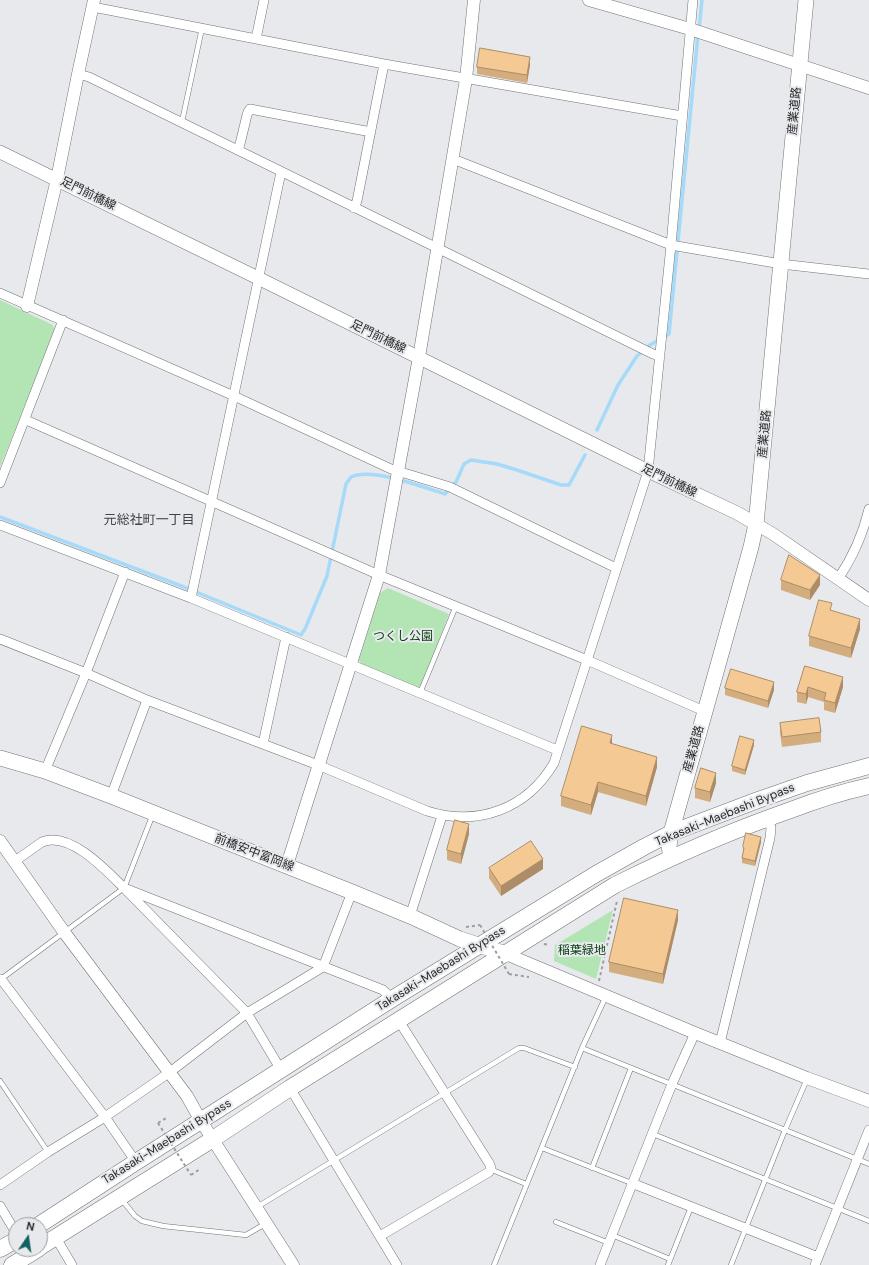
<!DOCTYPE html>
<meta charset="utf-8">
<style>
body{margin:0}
#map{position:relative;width:869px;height:1265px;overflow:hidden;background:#e8e9ed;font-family:"DM Sans",sans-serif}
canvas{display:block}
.north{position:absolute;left:8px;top:1217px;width:40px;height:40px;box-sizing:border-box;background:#e8e9ed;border:1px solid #9c9d9f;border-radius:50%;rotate:13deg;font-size:11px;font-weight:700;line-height:16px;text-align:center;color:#292a2b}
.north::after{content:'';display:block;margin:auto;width:14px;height:18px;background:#126261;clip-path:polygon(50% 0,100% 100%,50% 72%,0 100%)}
</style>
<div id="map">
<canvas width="869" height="1265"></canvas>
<div class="north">N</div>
</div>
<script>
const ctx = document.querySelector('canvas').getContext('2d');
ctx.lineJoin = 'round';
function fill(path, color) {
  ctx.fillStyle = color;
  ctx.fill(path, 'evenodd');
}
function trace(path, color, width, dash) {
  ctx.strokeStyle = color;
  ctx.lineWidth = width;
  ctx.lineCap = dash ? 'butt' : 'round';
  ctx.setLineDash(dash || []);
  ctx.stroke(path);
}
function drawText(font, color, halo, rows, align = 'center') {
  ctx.font = font + ' "DM Sans","Noto Sans JP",sans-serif';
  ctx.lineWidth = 4;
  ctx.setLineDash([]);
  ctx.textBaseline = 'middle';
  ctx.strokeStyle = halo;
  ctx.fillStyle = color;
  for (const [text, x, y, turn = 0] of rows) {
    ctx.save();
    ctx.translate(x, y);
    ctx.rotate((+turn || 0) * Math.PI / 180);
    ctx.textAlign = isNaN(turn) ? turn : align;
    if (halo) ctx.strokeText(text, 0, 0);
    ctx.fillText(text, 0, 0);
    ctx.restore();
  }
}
fill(new Path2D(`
 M0,300L53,325L55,331L0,467Z
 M388,588L449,614L421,686L415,689L363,667L359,660L380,593Z
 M613,910L596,979L554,961L555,945Z`), '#b3e5b4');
trace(new Path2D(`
 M699,29L702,0
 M597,430L618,385L637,356L650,345L669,334L698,35
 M0,517L184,587L301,635L305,629L327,576L346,484L351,477C371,467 423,487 445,494L456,482L464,464L471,460L497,464L517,470L561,485H569L585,455`), '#a5daf8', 3.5);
const service = new Path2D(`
 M180,122L183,117L202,28
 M420,693L456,606
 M1,977V979L124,888L153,814
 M582,1048L869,1164
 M0,1081L48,1152
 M653,1134L869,1221
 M542,1148L634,1184
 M592,1168L631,1068
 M490,1169L526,1184
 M122,1200L135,1216L142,1221L163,1226L246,1235L265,1224
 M257,1207L519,1048H524L575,1067
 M556,1222L609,1243
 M612,1235L670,1259
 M494,1265L582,1048L606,996
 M668,1265L691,1207
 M731,1265L785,1130L807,1079`);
const minor = new Path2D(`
 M93,7L384,64L682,116
 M256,39L264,0
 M78,74L89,77L653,354L660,356
 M238,150L240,144L247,115L248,112L250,109L371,132
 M453,159L671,245L781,264L869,274
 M354,208L357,201L384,64
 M0,293L234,396L391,469L450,487L616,568
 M26,420L379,575L587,660L704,711
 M0,483L63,320
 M0,525L191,598L557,750
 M838,579C853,557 863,534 869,509
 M191,598L281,172
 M0,639L86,673L147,700L318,765L427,811C478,827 527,809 554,763L648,471L671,245L693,0
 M263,744L286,637
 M45,771L86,673L125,572
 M111,796L147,700
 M15,861L42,842C70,831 106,870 124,888L383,990L392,999
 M126,890L247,1013L281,1070
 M410,916L442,816
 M0,979H1L105,1117L136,1162
 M720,1043L770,838L771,828L768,818
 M290,1088L397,1265
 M634,1184L818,1257
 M0,1185L48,1152L105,1117L170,1072L247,1013L323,967L352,892
 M0,1206L16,1233
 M380,1236L489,1172L491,1168L489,1163L399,1021
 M56,1238L72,1265
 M600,1265L672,1084L695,1033
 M815,1265L869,1130`);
const tertiary = new Path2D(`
 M589,0L690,29L869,88
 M27,306L57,179L78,74L94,0
 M756,524L773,534L869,600
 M0,841L64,932L187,1096L201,1121L293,1265
 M287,865L379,575L419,357L466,79L474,0
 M506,954L695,1033L807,1078L869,1101`);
const secondary = new Path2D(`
 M0,152L258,278L648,471L737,513L756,524`);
const primary = new Path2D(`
 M0,758L45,771L111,796L352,892L410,916L460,939L506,954
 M671,858L669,846L671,833L751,547L756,524L806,0`);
const trunk = new Path2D(`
 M39,1225L136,1162L392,999L596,874L644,847L671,833L758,800L807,783L869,766
 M40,1247L213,1139L290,1088L615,885C671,857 728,832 788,811C814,801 841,792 869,786
 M0,1249L16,1240
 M12,1265L38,1249`);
trace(service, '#717376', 5.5);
trace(minor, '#717376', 10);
trace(tertiary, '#717376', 13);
trace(secondary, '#717376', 14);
trace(primary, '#717376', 16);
trace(trunk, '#717376', 17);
trace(new Path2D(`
 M466,927L480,925
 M544,944L549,945
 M509,974L529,977
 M599,981L617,901
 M158,1123L168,1117
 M191,1175L200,1169`), '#9d9ea0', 2, [3, 3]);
trace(service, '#fff', 4.5);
trace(minor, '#fff', 9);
trace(tertiary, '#fff', 12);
trace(secondary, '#fff', 13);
trace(primary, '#fff', 15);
trace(trunk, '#fff', 16);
trace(new Path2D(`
 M480,925L509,974
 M158,1123L191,1175`), '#9d9ea0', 2, [3, 3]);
fill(new Path2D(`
 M530,65L527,83L477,74V67Z
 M781,580L820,585L810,600L781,590Z
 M832,610L860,629L851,658L809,646V636Z
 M805,666L843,687L835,713L824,710V702L808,697L806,704L797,702V692Z
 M725,688L774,690L768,708L725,695Z
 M780,723L821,732V742L782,747L780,733Z
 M612,744L657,767L646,806L598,792L591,815L561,806V796Z
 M754,745L745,775L732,771V766Z
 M716,783L710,802L695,798V788Z
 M469,834L461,864L447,860V850Z
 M761,842L755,866L742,863V858L743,853V847Z
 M489,868L543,869L501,896L489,878Z
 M678,920L663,984L609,972V962Z`), '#d3ad7e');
fill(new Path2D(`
 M530,57V65L527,83V75Z
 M820,575V585L810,600V590Z
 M860,619V629L851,658V648Z
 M843,677V687L835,713V703Z
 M774,682V690L768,708V701Z
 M808,687V697L806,704V694Z
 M612,735V745L610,743Z
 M754,740V745L745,775V770Z
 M657,757V767L646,806V796Z
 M716,773V783L710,802V792Z
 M598,782V792L591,815V805Z
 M469,824V834L461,864V854Z
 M761,837V842L755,866V861Z
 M543,859V869L501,896V886Z
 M678,910V920L663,984V974Z`), '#ac8d67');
const building = new Path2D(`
 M480,48L530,57L527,75L477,67Z
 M789,555L820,575L810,590L781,580Z
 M819,600L832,603L830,610L860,619L851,648L809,636Z
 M805,666L843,677L835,703L824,700L826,693L808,687L806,694L797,692Z
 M731,669L774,682L768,701L725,688Z
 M819,718L821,732L782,737L780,723Z
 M582,726L612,735L610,743L657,757L646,796L598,782L591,805L561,796Z
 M740,736L754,740L745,770L732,766Z
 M701,768L716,773L710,792L695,788Z
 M455,820L469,824L461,854L447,850Z
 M746,833L761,837L755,861L742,858L744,848L743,847Z
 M531,841L543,859L501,886L489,868Z
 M624,898L678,910L663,974L609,962Z`);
fill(building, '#f5c993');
trace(building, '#ac8d67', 1);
drawText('12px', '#292a2b', '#e8e9ed', [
 ["産業道路",795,111,-85],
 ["足門前橋線",88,194,26],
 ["足門前橋線",378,337,26],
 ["産業道路",765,434,-85],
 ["足門前橋線",669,481,26],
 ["産業道路",694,749,-75],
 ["Takasaki-Maebashi Bypass",725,815,-22],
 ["前橋安中富岡線",254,853,21],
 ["Takasaki-Maebashi Bypass",441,969,-32],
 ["Takasaki-Maebashi Bypass",167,1142,-32]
]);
drawText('12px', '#094012', '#e8e9ed', [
 ["つくし公園",403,637],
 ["稲葉緑地",582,951]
]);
drawText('13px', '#424446', '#e8e9ed', [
 ["元総社町一丁目",149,521]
]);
</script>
